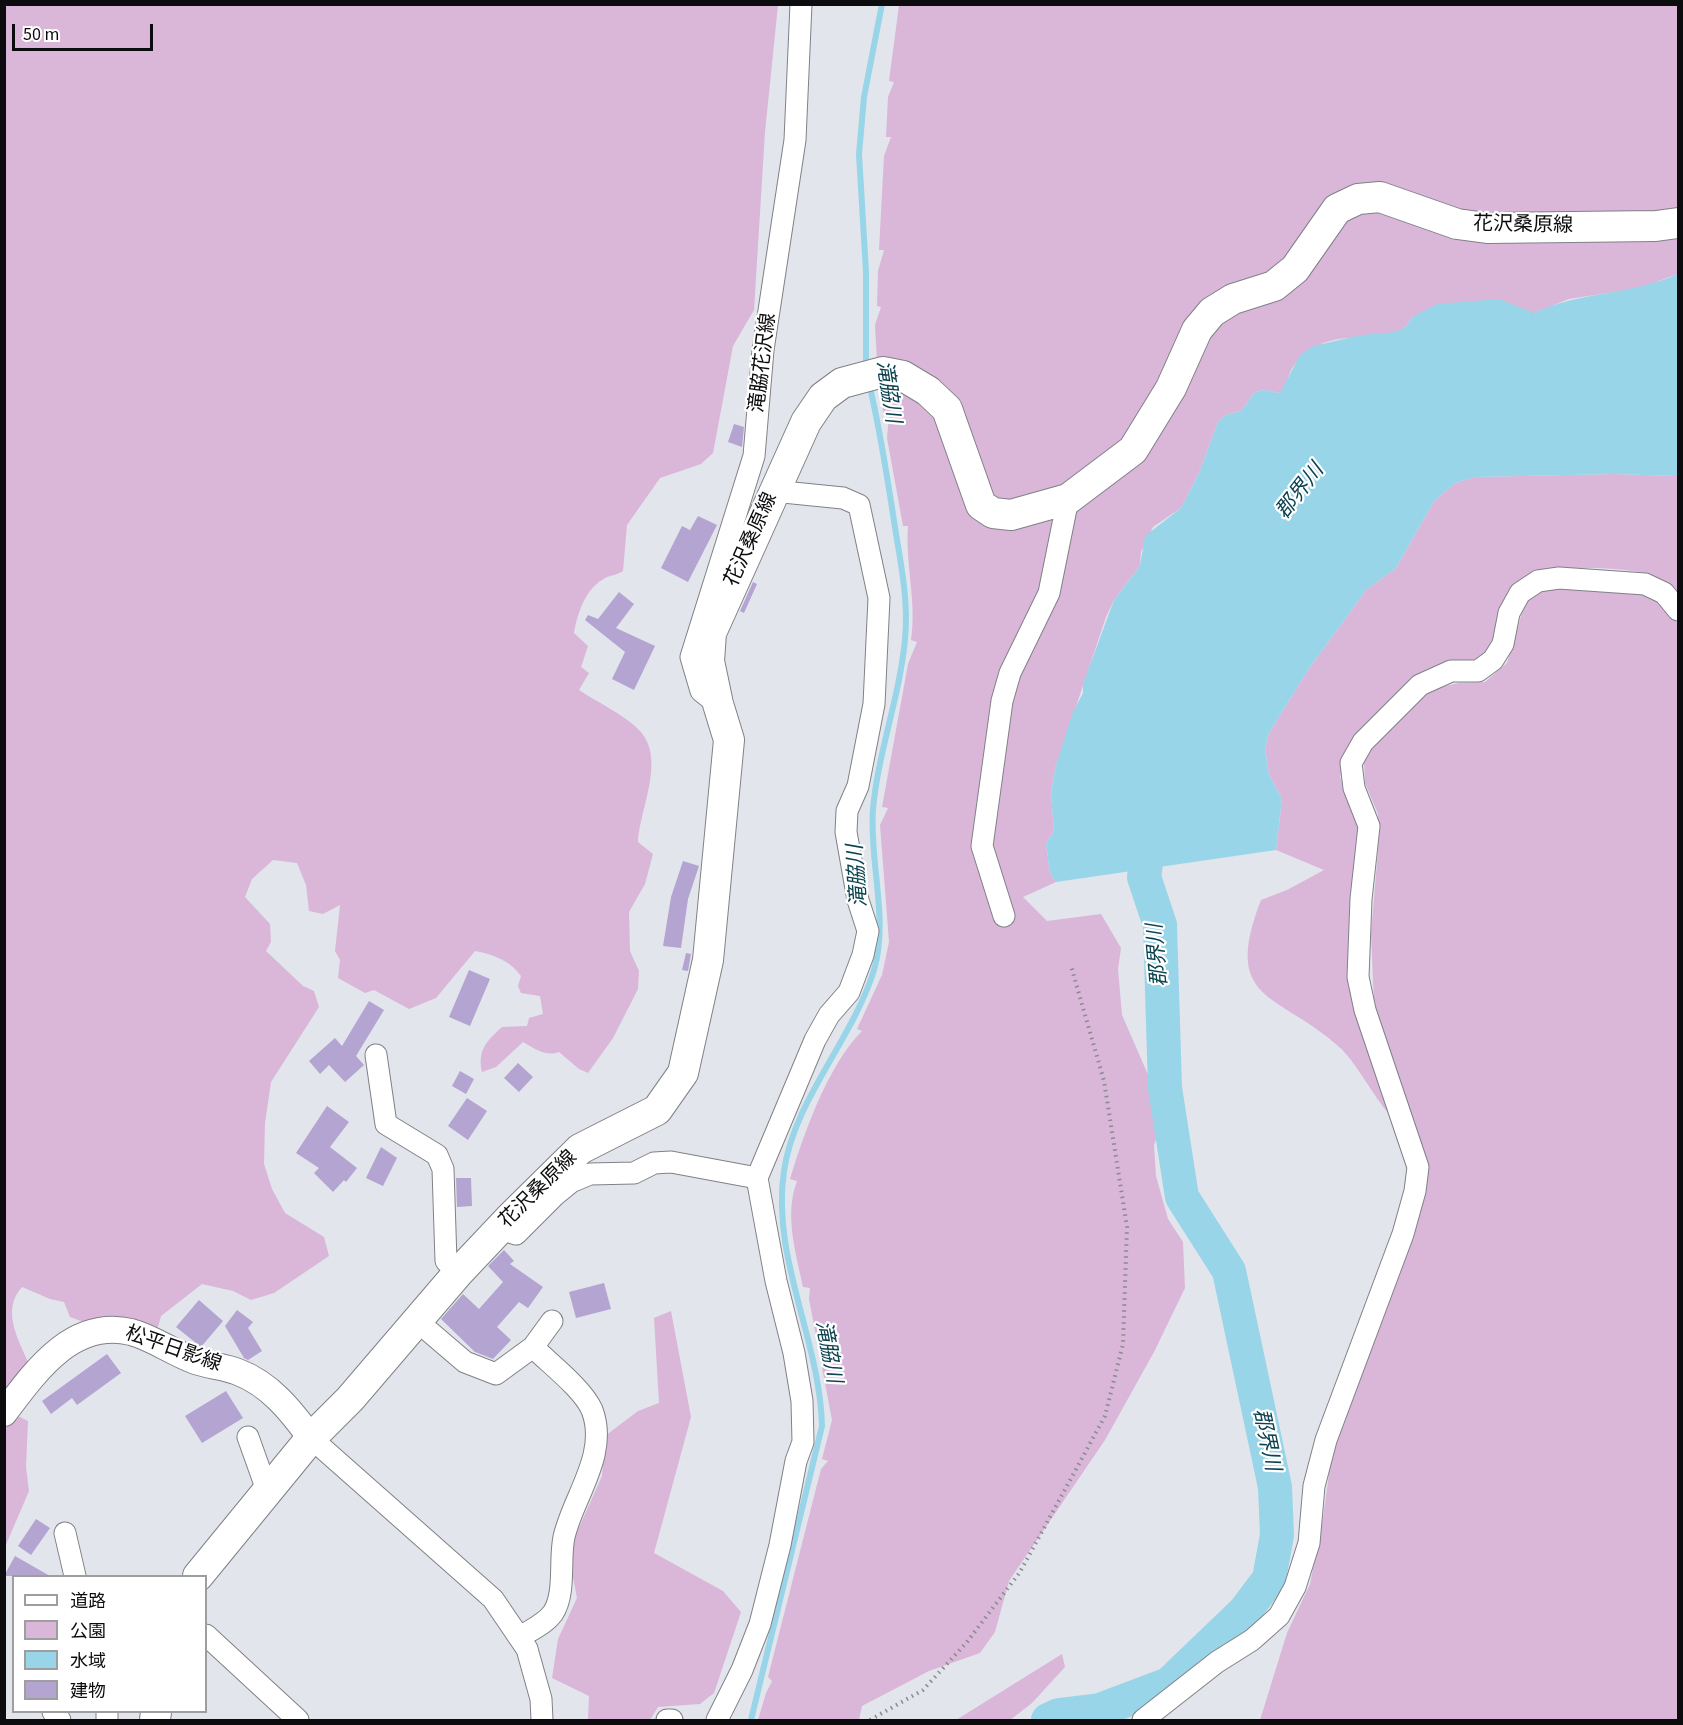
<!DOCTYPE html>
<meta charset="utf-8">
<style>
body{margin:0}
#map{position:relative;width:1683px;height:1725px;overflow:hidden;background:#e2e5eb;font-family:"Source Sans 3","Noto Sans JP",sans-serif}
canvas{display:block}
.frame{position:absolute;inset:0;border:6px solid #0c0c0e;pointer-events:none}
.legend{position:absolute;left:12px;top:1575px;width:195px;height:138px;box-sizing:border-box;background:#fff;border:2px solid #9e9e9f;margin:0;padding:8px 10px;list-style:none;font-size:18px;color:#0c0c0e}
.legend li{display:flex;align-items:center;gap:12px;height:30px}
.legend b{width:30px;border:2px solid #9e9e9f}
.scale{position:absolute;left:12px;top:24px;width:141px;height:27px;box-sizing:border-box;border:3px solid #0c0c0e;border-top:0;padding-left:8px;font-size:18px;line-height:21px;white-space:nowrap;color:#0c0c0e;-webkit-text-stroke:4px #fff;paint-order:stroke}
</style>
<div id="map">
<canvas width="1683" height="1725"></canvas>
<div class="frame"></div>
<ul class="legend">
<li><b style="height:8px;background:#fff"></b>道路</li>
<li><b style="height:16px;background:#dab6d9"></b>公園</li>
<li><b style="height:16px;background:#98d5e8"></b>水域</li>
<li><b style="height:16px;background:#b3a4d1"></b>建物</li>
</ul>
<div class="scale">50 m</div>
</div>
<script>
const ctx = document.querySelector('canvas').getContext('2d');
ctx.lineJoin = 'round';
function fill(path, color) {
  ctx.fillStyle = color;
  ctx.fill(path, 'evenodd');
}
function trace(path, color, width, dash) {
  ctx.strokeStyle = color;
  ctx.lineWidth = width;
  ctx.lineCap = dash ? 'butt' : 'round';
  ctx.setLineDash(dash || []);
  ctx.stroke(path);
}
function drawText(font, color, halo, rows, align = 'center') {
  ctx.font = font + ' "Source Sans 3","Noto Sans JP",sans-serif';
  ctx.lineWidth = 4.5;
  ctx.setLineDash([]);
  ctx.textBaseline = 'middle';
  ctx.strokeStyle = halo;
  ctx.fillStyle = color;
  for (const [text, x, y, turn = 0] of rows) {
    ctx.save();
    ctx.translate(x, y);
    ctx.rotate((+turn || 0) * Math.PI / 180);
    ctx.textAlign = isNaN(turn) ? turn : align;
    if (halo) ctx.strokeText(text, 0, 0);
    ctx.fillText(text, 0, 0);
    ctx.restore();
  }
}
fill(new Path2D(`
 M5,5H778L765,132L754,310L733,346L713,453L701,464L660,478L627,525L623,571C616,576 608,575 602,580C585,590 577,615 574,633L588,646L581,667L589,673L579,690C597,702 621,713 637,728C668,756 640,807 638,842L653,854L645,884L629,912L630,951L639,971L638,989L613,1038L588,1073L579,1069L559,1052C546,1057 535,1049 523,1042L496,1067L482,1072C477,1050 487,1041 502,1027L527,1026L529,1018L543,1014L540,996L521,993L518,986L521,976C511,961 492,954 475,951L436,998L409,1009L374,990L365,993L338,978L340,960L335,951L340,905L323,914L309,911L306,885L297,863L273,860L252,879L245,897L270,924L271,942L266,951L303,986L314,991L319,1007L271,1082L265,1123L264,1164L272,1189L285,1213L324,1237L329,1256L274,1293L251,1300L233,1291L202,1284L161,1316L158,1327L154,1329L89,1324L70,1317L64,1302L50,1299L22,1287C1,1310 18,1339 29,1364L5,1395Z
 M899,5H1678V211L1463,214L1391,187L1297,258L1226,294L1125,444L1064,488L1003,504L986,490L958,410L877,361L875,325L881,307L877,306L878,271L884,250H879L884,156L891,137H886L888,97L894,82L889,81Z
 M1360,209L1678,237V274L1640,288L1569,299L1534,313L1414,316L1404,328L1395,333C1357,342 1324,329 1295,364C1288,372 1288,384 1280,393L1264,390L1255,392L1241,411L1226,415L1218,422L1199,473L1181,508L1153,527L1141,552L1140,566L1114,600L1106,617L1055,769L1051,794L1054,831L1046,844L1050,873L1056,882L1023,897L1047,921L1101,914L1121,948L1118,969L1122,1015L1156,1093L1160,1128L1154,1145L1156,1176L1168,1219L1183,1242L1185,1288L1154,1352L1105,1440L1009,1581L995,1632L980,1653L929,1671L862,1706L859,1720H758L766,1693L772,1681L768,1677L821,1469L828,1461L822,1459L832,1420L809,1299L810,1288L803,1287C796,1253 784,1215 797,1181L790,1179C804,1133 828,1065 862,1031L857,1029L882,975L889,942L880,825L888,808L882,807L908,664L917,642L911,640C917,601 905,564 908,526H903L887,438L889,415L883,413L881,385L895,383L930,408L959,470L963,502L979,522L995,526L1077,508L1202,336Z
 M1614,474L1678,476V599C1671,592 1663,583 1654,577C1637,566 1555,566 1535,572L1496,632L1486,653L1475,661L1431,670L1344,759L1340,777L1360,832L1350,932L1390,1115C1373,1096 1355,1060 1338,1046C1278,992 1221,1003 1261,900L1287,890L1324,870L1276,850L1282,799L1269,775L1265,748L1269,733L1308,670L1366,590L1396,568L1434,501L1455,483L1475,477Z
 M1559,586L1635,590L1660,601L1678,624V1720H1260L1287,1633L1310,1584L1323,1518L1332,1452L1410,1242L1428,1172L1374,1004L1371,933L1378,851V814L1365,783L1364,762L1375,743L1428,690L1459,683L1485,682L1507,663L1524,606L1531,596L1542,590Z
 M671,1311L691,1417L654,1553L723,1591L741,1612L714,1693L700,1704L658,1707L650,1720H588L589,1696L552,1678L558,1639L577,1598L568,1552L602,1476L605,1436L638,1411L659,1403L654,1318Z
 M18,1416L28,1421L26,1467L29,1491L5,1547V1424L10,1418Z
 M1062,1654L1065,1667L1032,1703L1010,1720H956Z`), '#dab6d9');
fill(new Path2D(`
 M1678,274V476L1614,474L1475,477L1455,483L1434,501L1396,568L1366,590L1308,670L1269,733L1265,748L1269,775L1282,799L1276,850L1056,882L1050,873L1046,844L1054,831L1051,794L1055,769L1072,714L1083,693V684L1114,600L1140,566L1145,536L1181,508L1199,473L1218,422L1226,415L1241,411L1255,392L1264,390L1280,393L1300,355L1313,346L1362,335L1395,332L1404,328L1414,316L1437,304L1499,299L1534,313C1581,291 1632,295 1678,274Z`), '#98d5e8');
trace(new Path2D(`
 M866,368V272L859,154L864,97L882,4
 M751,1720L822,1426C820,1340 771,1257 784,1171C794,1100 853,1039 874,970C889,919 869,862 873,809C878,752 900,696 905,639C909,600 900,560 894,521C887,475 880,429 869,383`), '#98d5e8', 6);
trace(new Path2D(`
 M1048,1720L1059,1715L1100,1710L1169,1684L1245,1611L1269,1579L1277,1535L1275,1487L1229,1271L1182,1197L1165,1088L1160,925L1144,877L1152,822`), '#98d5e8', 34);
fill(new Path2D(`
 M734,424L744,427L742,447L728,442Z
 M698,516L717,525L688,582L661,568L682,526L690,530Z
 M753,582L757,584L744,613L740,611Z
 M619,592L634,604L616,628L655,646L634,690L612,679L625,652L585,620L588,615L598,619Z
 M683,861L699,866L688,899L681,948L663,946L671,897Z
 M686,953L691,954L688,971L682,970Z
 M469,970L490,979L470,1026L449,1017Z
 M369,1001L384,1010L356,1056L364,1065L345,1082L329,1065L320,1074L309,1061L335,1038L342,1046Z
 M518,1063L533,1077L519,1092L504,1078Z
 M460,1071L474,1079L466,1094L452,1086Z
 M467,1098L487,1111L468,1140L448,1126Z
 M327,1106L349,1122L330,1147L357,1168L346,1182L344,1180L333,1192L314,1173L319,1168L296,1153Z
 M381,1147L397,1158L383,1186L366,1178Z
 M456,1178H471L472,1206L457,1207Z
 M504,1250L514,1261L510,1264L543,1287L528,1308L519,1302L497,1327L511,1340L493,1359L475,1352L441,1319L463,1294L479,1309L503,1282L488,1266Z
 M604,1283L611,1309L576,1318L569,1292Z
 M199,1300L223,1321L201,1347L176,1327Z
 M237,1310L253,1322L248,1328L262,1351L248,1360L244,1358L225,1326Z
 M107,1354L121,1373L77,1405L72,1398L51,1414L42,1401Z
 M226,1391L243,1418L202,1443L185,1416Z
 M36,1519L50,1528L31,1555L18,1546Z
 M15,1556L50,1576H4Z`), '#b3a4d1');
const minor = new Path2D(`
 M711,699L701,691L691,657L754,456L763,350L795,140L801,4
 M1004,916L982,846L1002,701L1010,673L1049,593L1068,499
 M376,1055L386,1124L437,1155L443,1169L446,1261L458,1273
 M501,1229L516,1234L555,1195L571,1182L590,1174L634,1173L654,1163L671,1162L757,1178L815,1040L829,1015L849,992L863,955L868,931L858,900L846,832L847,811L858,786L874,704L879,598L859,505L843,498L773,491
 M417,1321L465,1362L496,1374L533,1347L552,1321
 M248,1437L268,1493
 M311,1438L493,1599L527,1649L541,1699L542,1720
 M65,1533L75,1576
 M206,1635L298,1720
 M520,1637C531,1630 545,1624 553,1613C566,1593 559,1560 564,1537C573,1497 609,1454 592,1410C583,1389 550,1364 533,1347
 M53,1712L60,1720
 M107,1720V1712
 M667,1720H672
 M717,1720L742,1670L760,1624L780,1545L796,1461L803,1442L802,1401L794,1353L776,1281L757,1178
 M1143,1720L1217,1662L1252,1640L1279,1616L1295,1587L1309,1543L1314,1486L1326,1440L1403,1234L1415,1191L1418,1167L1365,1010L1358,977L1361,899L1369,826L1354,788L1351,763L1363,742L1420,685L1451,671H1478L1493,660L1503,644L1509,613L1520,593L1538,581L1559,578L1645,584L1664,593L1678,610`);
const tertiary = new Path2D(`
 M4,1413C35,1372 72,1318 131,1332C153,1338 172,1352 193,1360C208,1366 224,1366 238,1372C270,1384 291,1411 311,1438`);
const secondary = new Path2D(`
 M198,1576L311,1438L350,1399L458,1273L509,1219L580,1149L657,1110L683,1073L708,960L729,740L718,704L709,661L711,633L806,422L823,397L842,383L883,372L903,376L928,391L947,409L981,505L993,513L1011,515L1068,499L1133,450L1171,388L1197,330L1212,312L1233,299L1274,286L1295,269L1337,209L1358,199L1380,197L1457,224L1487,228L1656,226L1678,223
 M155,1720L156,1712`);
trace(minor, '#808187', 23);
trace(tertiary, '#808187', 28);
trace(secondary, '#808187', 32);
trace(new Path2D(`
 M870,1720L923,1690L967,1642L1020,1572L1105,1416L1123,1344L1127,1227L1104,1081L1071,966`), '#898b8f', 4, [1.5, 4.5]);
trace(minor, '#fff', 21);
trace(tertiary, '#fff', 26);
trace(secondary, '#fff', 30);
drawText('20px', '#0c0c0e', '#fff', [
 ["花沢桑原線",1523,226,1],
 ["滝脇花沢線",764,363,-83],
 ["花沢桑原線",752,540,-66],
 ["花沢桑原線",539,1190,-45],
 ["松平日影線",173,1350,19]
]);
drawText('italic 21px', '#0c4350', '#fff', [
 ["滝脇川",887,392,81],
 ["郡界川",1301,492,-52],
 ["滝脇川",859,876,-94],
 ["郡界川",1159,955,-95],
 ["滝脇川",827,1352,79],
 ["郡界川",1265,1440,78]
]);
</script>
